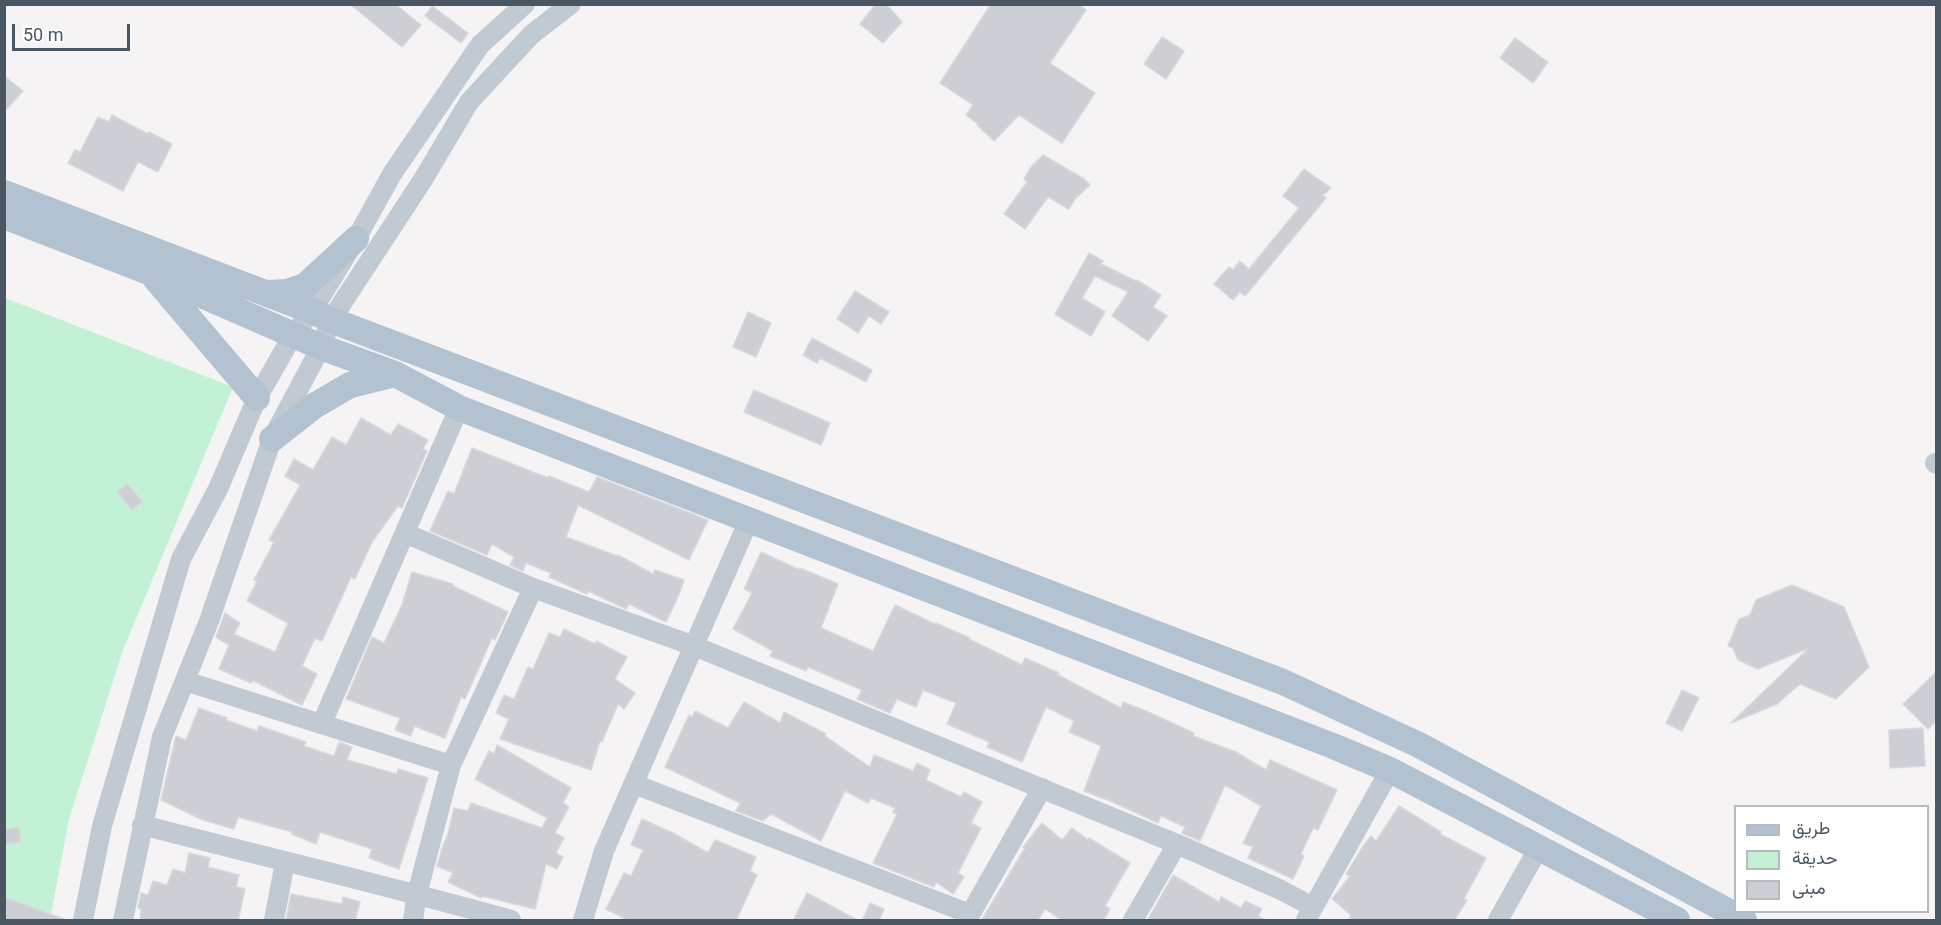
<!DOCTYPE html>
<meta charset="utf-8">
<style>
body{margin:0}
#map{position:relative;width:1941px;height:925px;overflow:hidden;background:#f5f3f3;font-family:Roboto,Vazirmatn,sans-serif}
canvas{display:block}
.frame{position:absolute;inset:0;border:6px solid #4a5661;pointer-events:none}
.legend{position:absolute;left:1734px;top:805px;width:195px;height:108px;box-sizing:border-box;background:#fff;border:2px solid #b7bbc0;margin:0;padding:8px 10px;list-style:none;font-size:18px;color:#4a5661}
.legend li{display:flex;align-items:center;gap:12px;height:30px}
.legend b{width:30px;border:2px solid #b7bbc0}
.scale{position:absolute;left:12px;top:24px;width:118px;height:27px;box-sizing:border-box;border:3px solid #4a5661;border-top:0;padding-left:8px;font-size:18px;line-height:21px;white-space:nowrap;color:#4a5661;-webkit-text-stroke:4px #fff;paint-order:stroke}
</style>
<div id="map">
<canvas width="1941" height="925"></canvas>
<div class="frame"></div>
<ul class="legend">
<li><b style="height:8px;background:#b3c2d1"></b>طريق</li>
<li><b style="height:16px;background:#c3f1d5"></b>حديقة</li>
<li><b style="height:16px;background:#cdcfd5"></b>مبنى</li>
</ul>
<div class="scale">50 m</div>
</div>
<script>
const ctx = document.querySelector('canvas').getContext('2d');
ctx.lineJoin = 'round';
function fill(path, color) {
  ctx.fillStyle = color;
  ctx.fill(path, 'evenodd');
}
function trace(path, color, width, dash) {
  ctx.strokeStyle = color;
  ctx.lineWidth = width;
  ctx.lineCap = dash ? 'butt' : 'round';
  ctx.setLineDash(dash || []);
  ctx.stroke(path);
}
fill(new Path2D(`
 M5,298L233,387L123,650L69,819L50,920H5Z`), '#c3f1d5');
const building = new Path2D(`
 M350,4H395L421,25L402,47Z
 M876,4H886L902,22L883,43L860,24Z
 M991,4H1078L1086,10L1050,63L1095,93L1062,143L1019,115L994,141L977,125L978,124L966,115L973,105L940,83Z
 M432,6L468,33L461,43L425,16Z
 M1162,37L1184,51L1166,79L1144,64Z
 M1515,38L1548,62L1533,83L1500,58Z
 M4,76L23,91L4,112Z
 M112,115L148,134L149,132L172,144L158,172L138,162L123,191L68,163L75,150L80,152L98,117L109,122Z
 M1043,155L1084,179L1090,185L1075,199L1069,209L1048,197L1025,229L1004,214L1027,182L1024,179L1031,167Z
 M1304,169L1331,188L1323,195L1326,198L1245,296L1240,292L1233,300L1214,284L1229,267L1233,270L1240,261L1249,269L1299,208L1283,196Z
 M1089,253L1103,261L1101,264L1136,281L1137,280L1161,295L1153,307L1167,316L1148,341L1112,316L1128,292L1095,276L1082,298L1105,312L1091,336L1055,314Z
 M855,291L889,312L881,324L869,316L858,333L837,319Z
 M748,312L771,323L756,357L733,347Z
 M812,338L872,370L866,382L820,358L817,363L803,355Z
 M754,390L830,423L821,445L744,412Z
 M361,418L391,435L398,424L428,440L423,449L427,451L402,508L398,506L372,542L355,579L351,577L322,641L315,638L302,666L317,674L302,705L252,680L251,683L219,669L229,645L216,637L225,613L240,623L234,634L275,652L288,623L247,601L257,581L254,580L274,542L269,540L300,485L285,476L294,459L313,470L332,437L346,445Z
 M472,448L548,478L549,476L589,492L597,477L708,520L689,560L578,505L566,537L617,556L618,555L653,574L655,570L684,580L678,597L666,622L629,604L626,609L588,591L587,594L549,577L551,573L526,563L523,571L510,565L514,557L492,544L487,555L430,531L448,491L454,494Z
 M127,484L143,502L132,510L117,492Z
 M761,552L800,570V568L838,584L821,628L873,651L895,605L935,624L936,623L970,638L969,639L1022,665L1025,658L1059,673L1058,675L1121,708L1123,702L1146,711L1194,733L1193,736L1236,752L1266,770L1270,760L1337,790L1318,830L1313,828L1301,854L1304,856L1293,879L1248,858L1253,847L1243,843L1261,806L1225,785L1200,841L1182,833L1185,827L1161,816L1158,823L1115,803L1084,791L1101,746L1069,732L1074,721L1046,707L1022,762L987,747L989,742L947,724L956,703L923,690L916,707L897,699L890,713L857,699L862,690L808,667L806,671L770,656L773,651L733,629L752,593L744,589Z
 M412,572L453,584V586L508,612L495,640L492,638L465,699L461,697L445,738L414,726L411,736L395,730L400,718L346,699L372,637L384,643L402,605Z
 M1792,585L1844,607L1869,667L1836,699L1800,684L1777,704L1731,723L1809,648L1758,669L1738,660L1733,648L1728,646L1739,619L1750,615L1756,600Z
 M564,629L595,644L596,641L627,657L615,679L635,693L624,709L618,704L602,742L600,741L591,770L500,739L509,719L496,713L504,695L514,699L528,667L533,669L549,633L560,637Z
 M1936,672V721L1928,729L1903,704Z
 M1682,690L1699,698L1682,731L1666,723Z
 M744,702L780,723L784,712L826,734L825,736L870,767L874,755L913,771L917,763L930,770L926,780L961,797L964,792L982,802L971,823L981,828L958,873L964,877L953,894L936,882L934,887L873,863L897,814L893,812L895,808L871,798L868,803L845,791L821,841L771,814L763,821L736,811L740,803L665,767L689,715L692,717L695,711L728,728Z
 M199,708L227,718L226,720L257,731L259,726L306,742L304,746L334,756L339,742L352,747L347,760L397,774L398,769L428,778L399,869L369,858L372,849L320,832L316,844L292,834V832L238,817L234,829L203,820L161,800L176,736L186,740Z
 M1923,728L1925,766L1890,768L1889,730Z
 M497,745L571,788L563,803L569,807L555,833L564,838L556,853L563,857L557,869L546,864L535,909L482,896L481,898L448,882L453,873L437,866L442,848L448,834L454,808L468,811L471,803L542,828L547,818L475,779L489,751L494,754Z
 M1399,806L1441,832L1440,834L1486,858L1464,899L1467,900L1454,921H1348L1351,915L1332,899L1350,876L1346,874L1362,848L1371,836L1376,841Z
 M642,819L675,834L708,853L715,840L756,857L750,871L757,875L736,921H629L606,909L624,873L631,876L643,850L631,845Z
 M1042,823L1062,840L1072,828L1088,840L1089,838L1130,863L1105,906L1110,909L1103,921H1063L1045,909L1037,921H981L1025,848L1023,847Z
 M19,827L21,842L4,844V830Z
 M189,853L210,858L208,867L239,875L236,887L245,889L238,921H140L141,909L138,908L141,893L148,895L153,881L167,885L173,869L185,873Z
 M1173,875L1219,902L1221,897L1241,908L1245,901L1262,909L1258,916L1267,921H1147Z
 M807,893L859,921H793Z
 M291,894L342,904L343,897L360,902L355,921H286Z
 M4,897L64,919V921H4Z
 M870,903L884,909L879,921H862Z`);
fill(building, '#cdcfd5');
trace(building, '#d7d9de', 1.5);
trace(new Path2D(`
 M1935,463L1936,464
 M405,533L533,588
 M185,681L451,765
 M322,723L459,408
 M634,784L970,914
 M142,825C265,857 389,886 511,920
 M1177,844L1281,890L1313,907
 M83,920L102,826L181,559L218,489L257,398L293,335L312,311L356,239L392,174L480,45L525,4
 M123,920L162,737L209,621L272,439L321,347L331,320L424,178L469,102L532,34L571,4
 M274,920L285,862
 M413,920L417,894L451,765L533,588L694,646L1177,844L1133,920
 M583,920L604,851L749,520
 M967,920L1042,788
 M1306,920L1390,770
 M1498,920L1538,849`), '#c1cad2', 20);
trace(new Path2D(`
 M4,193L312,311L331,320L1283,682L1419,745L1744,920
 M4,216L151,273L321,347L395,374L459,408L1333,746L1390,770L1677,920
 M155,278L257,398
 M268,293L287,292L305,286L356,239
 M272,439L314,406L350,385L395,374`), '#b3c2d1', 26);
</script>
